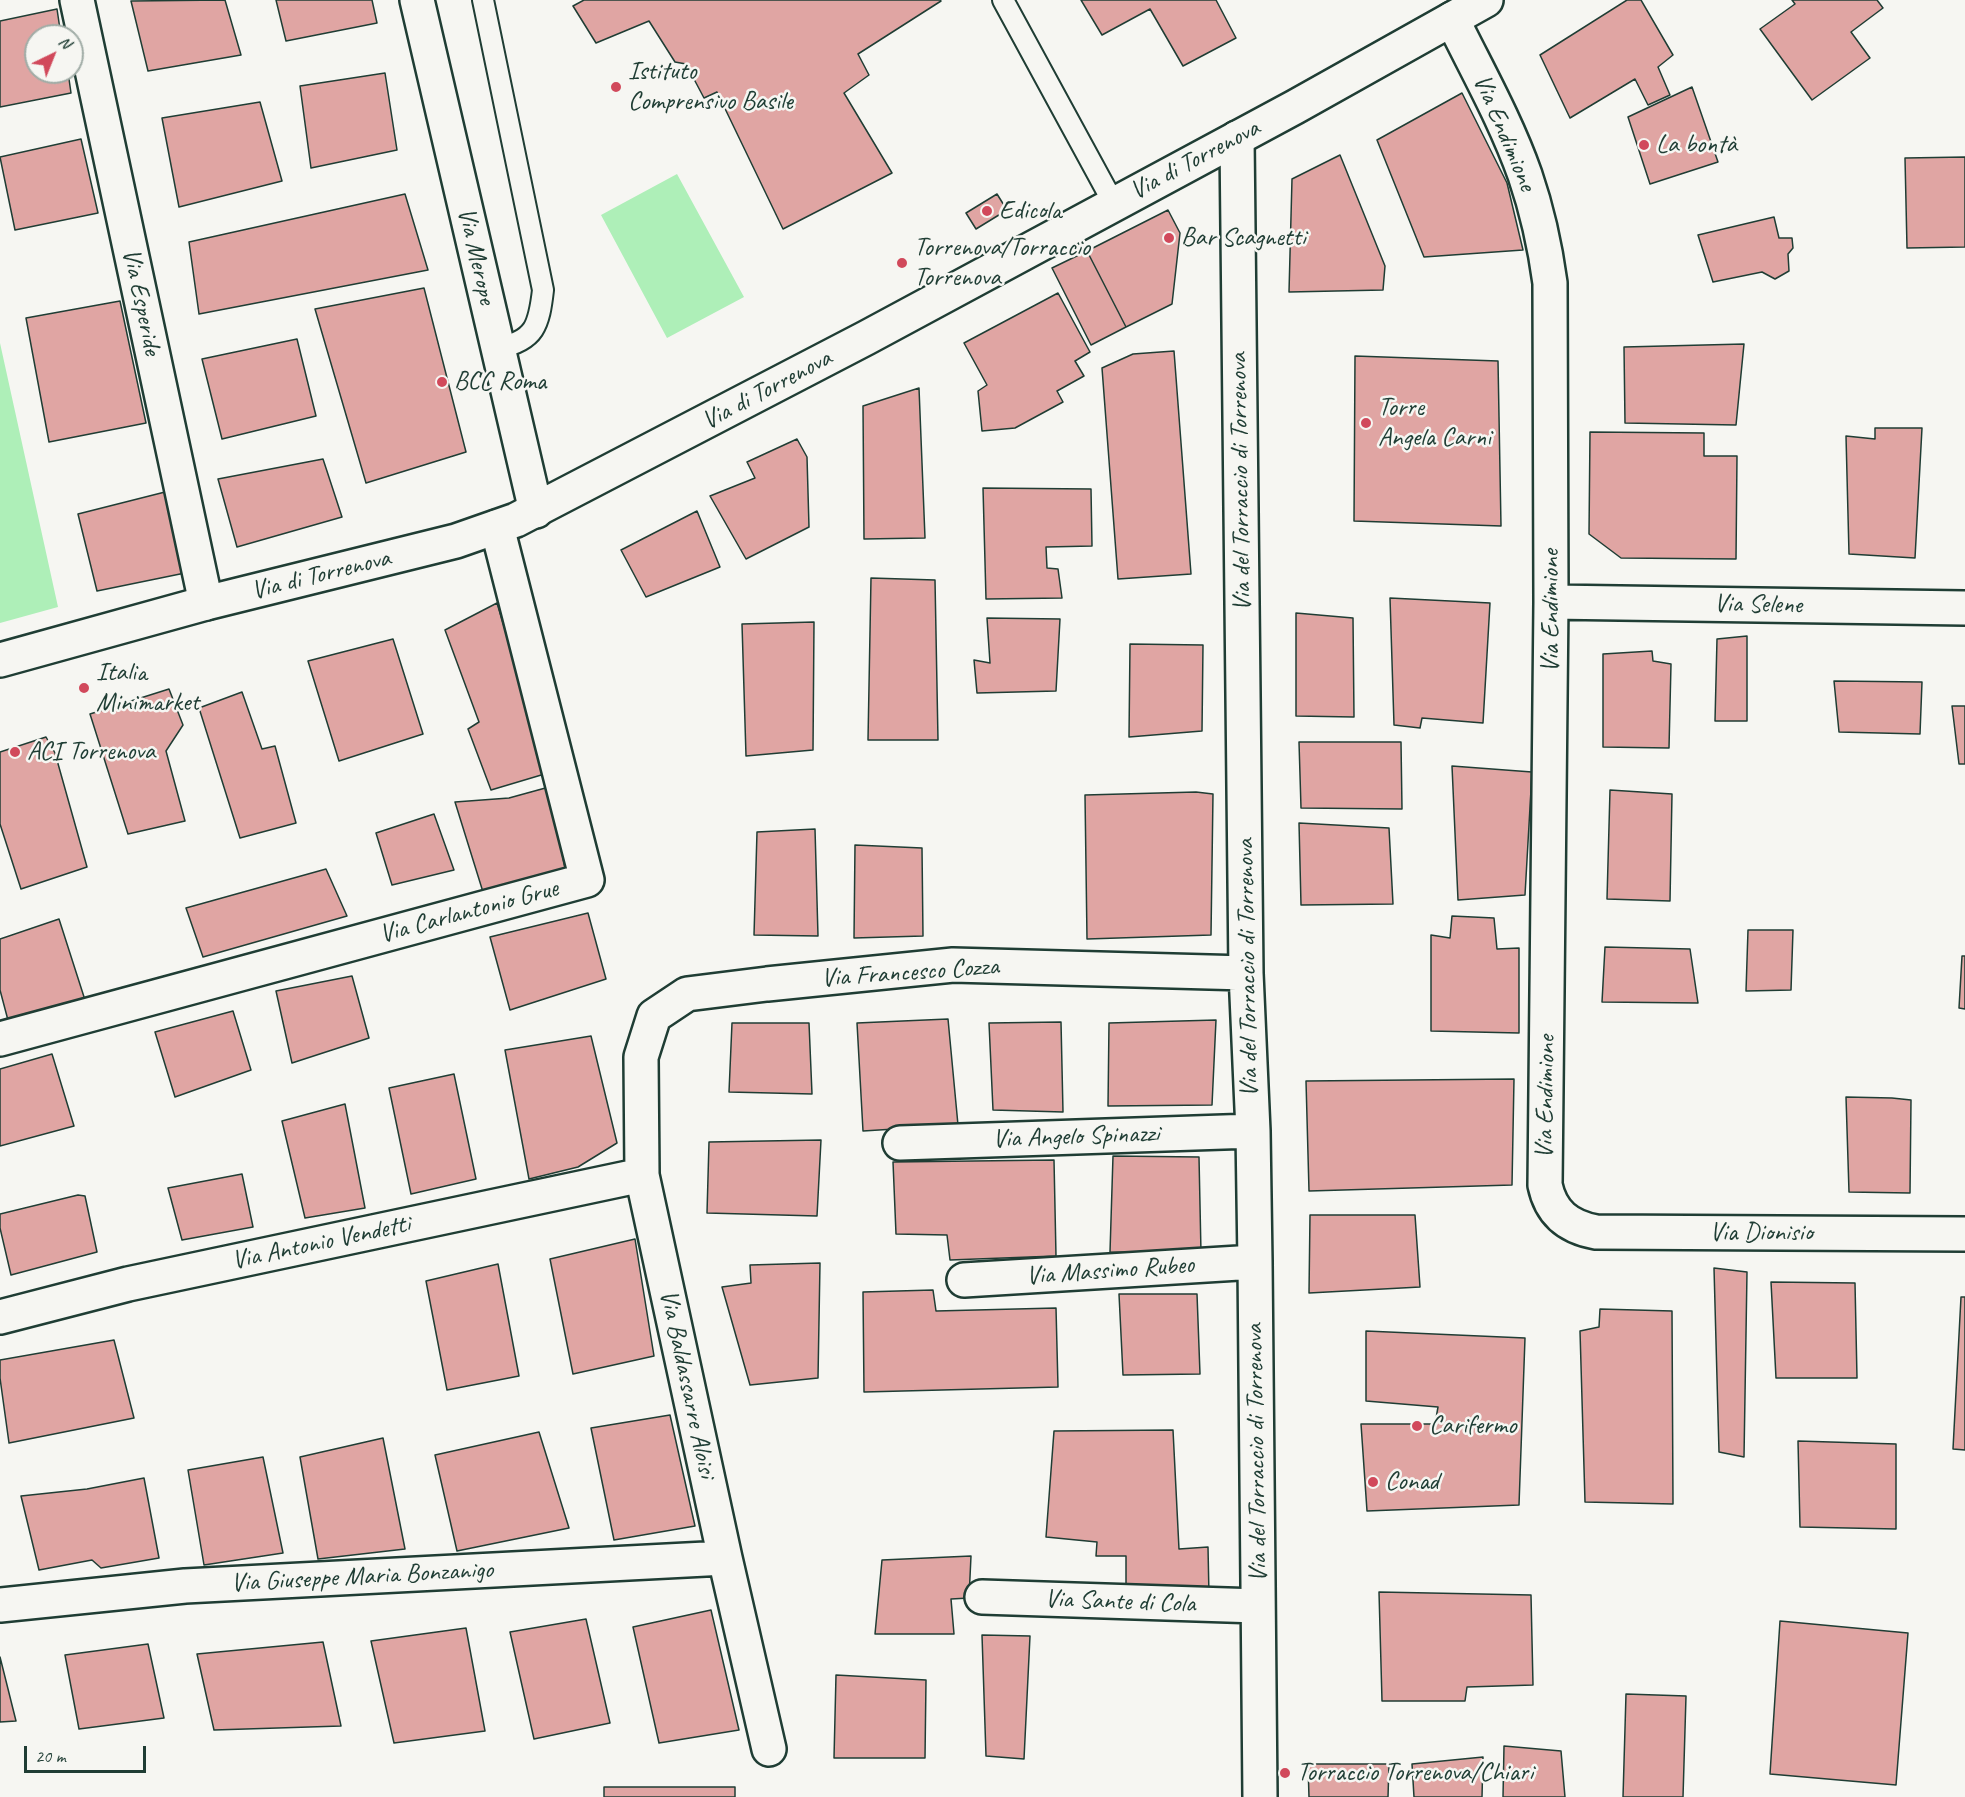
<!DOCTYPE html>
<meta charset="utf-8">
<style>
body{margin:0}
#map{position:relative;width:1965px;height:1797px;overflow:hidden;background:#f6f6f2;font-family:Caveat,sans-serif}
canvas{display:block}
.north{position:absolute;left:24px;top:24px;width:60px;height:60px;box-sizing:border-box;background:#f6f6f2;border:2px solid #a0aca6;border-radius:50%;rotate:43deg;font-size:16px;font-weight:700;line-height:24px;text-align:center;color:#1f3d34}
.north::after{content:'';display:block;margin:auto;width:21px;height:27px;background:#d1495b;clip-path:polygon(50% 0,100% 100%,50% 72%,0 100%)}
.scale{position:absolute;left:24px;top:1746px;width:122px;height:27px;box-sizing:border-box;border:3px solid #1f3d34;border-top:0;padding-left:8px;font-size:18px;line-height:21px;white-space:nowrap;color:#1f3d34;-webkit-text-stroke:4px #f6f6f2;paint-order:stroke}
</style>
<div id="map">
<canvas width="1965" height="1797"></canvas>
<div class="north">N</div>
<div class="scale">20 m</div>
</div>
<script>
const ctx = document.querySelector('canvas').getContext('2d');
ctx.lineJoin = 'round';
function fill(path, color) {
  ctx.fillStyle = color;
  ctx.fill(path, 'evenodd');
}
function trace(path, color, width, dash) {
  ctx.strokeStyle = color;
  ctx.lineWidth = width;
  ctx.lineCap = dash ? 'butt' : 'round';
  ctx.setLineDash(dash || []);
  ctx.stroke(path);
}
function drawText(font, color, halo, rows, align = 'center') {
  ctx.font = font + ' Caveat,sans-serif';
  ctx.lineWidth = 5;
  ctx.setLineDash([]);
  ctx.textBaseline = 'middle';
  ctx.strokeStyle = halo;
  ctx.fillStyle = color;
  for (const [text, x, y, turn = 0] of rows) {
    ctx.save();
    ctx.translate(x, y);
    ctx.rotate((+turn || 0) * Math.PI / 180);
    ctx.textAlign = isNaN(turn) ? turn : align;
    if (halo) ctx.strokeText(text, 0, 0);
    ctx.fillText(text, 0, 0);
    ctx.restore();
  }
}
fill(new Path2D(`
 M677,174L744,297L667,338L601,215Z
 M0,343L58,607L0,623Z`), '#aeefb8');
const building = new Path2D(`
 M225,0L241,55L148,71L131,1Z
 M276,0H372L377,23L286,41Z
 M584,0H940L941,1L858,54L869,75L844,93L892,173L783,229L717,92L704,98L686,64L675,62L649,21L596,43L573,6Z
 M1081,0H1216L1236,38L1183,66L1150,9L1102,35Z
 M1627,0H1641L1673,55L1658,67L1670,95L1648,105L1635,79L1570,118L1540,55Z
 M1792,0H1877L1883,8L1851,32L1870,58L1812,100L1760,29L1795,4Z
 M57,9L61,36H36V72H68L71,93L0,107V21Z
 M385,73L397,150L311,168L300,86Z
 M1692,87L1718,162L1650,184L1628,117Z
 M1462,93L1507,183L1523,250L1424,257L1377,140Z
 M260,102L282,181L179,207L162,118Z
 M81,139L98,213L15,230L0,157Z
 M1340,155L1385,266L1383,290L1289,292L1292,179Z
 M1965,157V247L1907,248L1905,158Z
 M405,194L428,270L199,314L189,242Z
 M997,194L1007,210L976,229L966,213Z
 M1168,210L1180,233L1172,304L1126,327L1087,251Z
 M1774,217L1779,238H1792L1793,248L1788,254L1789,271L1775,279L1762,272L1713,282L1698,235Z
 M1087,251L1126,327L1091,345L1052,268Z
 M424,288L466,452L366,483L315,309Z
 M1058,293L1090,352L1075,361L1084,376L1057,391L1063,402L1015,428L982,431L978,391L987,385L964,343Z
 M120,301L146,423L49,442L26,318Z
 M297,339L316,416L222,439L202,359Z
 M1744,344L1736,425L1625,423L1624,347Z
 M1174,351L1191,574L1118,579L1102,368L1133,354Z
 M1355,356L1498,361L1501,526L1354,521Z
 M919,388L925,538L864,539L863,406Z
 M1875,428H1922L1915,558L1849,554L1846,436L1875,439Z
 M1590,432L1704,433V456H1737L1736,559L1621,558L1589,534Z
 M797,439L807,457L809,527L746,559L710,496L755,478L747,462Z
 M323,459L342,517L237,547L218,479Z
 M983,488L1091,489L1092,546L1046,547L1047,568L1058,569L1062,598L986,599Z
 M165,492L185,573L97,591L78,514Z
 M697,511L720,567L646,597L621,550Z
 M871,578L935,580L938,740H868Z
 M1390,598L1490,603L1483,723L1422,718L1420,728L1394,725Z
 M497,603L548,773L491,790L468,729L479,722L445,630Z
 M1296,613L1353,618L1354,717L1296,716Z
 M987,618L1060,619L1056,691L977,693L974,660L990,663Z
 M814,622L813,750L746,756L742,624Z
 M1747,636V721H1715L1717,639Z
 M393,639L423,734L339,761L308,661Z
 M1130,644L1203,645L1202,731L1129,737Z
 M1652,651L1653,661L1671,664L1669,748L1603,747V654Z
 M1834,681L1922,682L1920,734L1839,732Z
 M169,689L183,725L166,751L185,821L128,834L90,714Z
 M242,692L262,749L275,746L296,823L240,838L199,708Z
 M1952,706H1965V764H1959Z
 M46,737L55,753L87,867L21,889L0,824V752Z
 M1299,742H1401L1402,809L1301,808Z
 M1452,766L1532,772L1525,895L1458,900Z
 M549,787L565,868L483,892L455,802L509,798Z
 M1610,790L1672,794L1670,901L1607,899Z
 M1196,792L1213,794L1211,935L1087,939L1085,795Z
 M434,814L454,870L392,885L376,833Z
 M1299,823L1389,828L1393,904L1301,905Z
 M815,829L818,936L754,935L757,832Z
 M855,845L922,848L923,936L854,938Z
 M326,869L347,916L203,957L186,908Z
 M588,913L606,979L510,1010L490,937Z
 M1452,916L1494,918L1497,949L1519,948V1033L1431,1031V935L1450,938Z
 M59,919L85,1000L9,1024L0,990V939Z
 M1748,930H1793L1791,990L1746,991Z
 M1605,947L1690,949L1698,1003L1602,1002Z
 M1962,956H1965V1009L1959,1008Z
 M352,976L369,1038L292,1063L276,991Z
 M233,1011L251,1070L175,1097L155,1032Z
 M948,1019L958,1125L863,1131L857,1023Z
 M1216,1020L1212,1105L1108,1106L1109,1023Z
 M1061,1022L1063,1112L993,1110L989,1023Z
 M732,1023H809L812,1094L729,1092Z
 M591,1036L617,1143L578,1167L529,1179L505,1050Z
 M52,1054L74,1126L0,1146V1069Z
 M454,1074L476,1179L411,1194L389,1088Z
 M1514,1079L1512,1185L1309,1191L1306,1081Z
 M1846,1097L1892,1098L1911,1100L1910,1193L1849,1192Z
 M345,1104L365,1208L305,1218L282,1121Z
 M821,1140L817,1216L707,1213L709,1142Z
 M1113,1156L1199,1157L1201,1253L1110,1252Z
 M1054,1160L1056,1256L950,1260L947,1235L896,1234L893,1162Z
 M242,1174L253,1227L182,1240L168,1188Z
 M78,1195L85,1196L97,1252L11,1275L0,1228V1214Z
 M1310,1215H1415L1420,1287L1309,1293Z
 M635,1239L654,1356L573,1374L550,1259Z
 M820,1263L818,1378L750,1385L722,1287L751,1283L750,1265Z
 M498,1264L519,1376L447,1390L426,1281Z
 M1714,1268L1747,1272L1744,1457L1719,1452Z
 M1771,1282L1855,1283L1857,1378H1776Z
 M933,1290L936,1311L1056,1308L1058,1387L864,1392L863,1292Z
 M1119,1294H1197L1200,1374L1123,1375Z
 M1961,1297H1965V1450L1953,1449Z
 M1600,1309L1672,1311L1673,1504L1585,1502L1580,1331L1599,1327Z
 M1366,1331L1525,1338L1519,1505L1367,1511L1361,1424H1435L1438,1407L1366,1401Z
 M114,1340L134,1418L9,1443L0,1378V1360Z
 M670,1415L695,1526L614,1540L591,1428Z
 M1173,1430L1179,1549L1208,1547L1209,1596L1126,1591V1556H1096L1097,1542L1046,1537L1054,1431Z
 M539,1432L569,1528L457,1551L435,1455Z
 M383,1438L405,1549L318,1559L300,1457Z
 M1798,1441L1896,1444V1529L1800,1527Z
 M263,1457L283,1553L204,1565L188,1470Z
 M144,1478L159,1558L101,1568L92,1560L39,1570L21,1496L87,1489Z
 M971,1556L969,1598L951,1599L954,1634H875L882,1560Z
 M1379,1592L1531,1595L1533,1685L1467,1687L1465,1701H1382Z
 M711,1610L739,1730L659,1743L633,1627Z
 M586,1619L610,1723L534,1739L510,1632Z
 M1780,1621L1908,1633L1896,1785L1770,1774Z
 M466,1628L485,1731L394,1743L371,1641Z
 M982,1635L1030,1636L1024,1759L986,1756Z
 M323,1642L341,1726L214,1730L197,1654Z
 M148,1644L164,1718L79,1729L65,1655Z
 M0,1657L16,1721L0,1722Z
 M836,1675L926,1680L925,1758H834Z
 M1626,1694L1686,1696L1683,1797H1623Z
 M1504,1746L1561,1751L1565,1797H1503Z
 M1483,1757L1482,1797H1414L1412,1764Z
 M1308,1764H1389L1388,1797H1309Z
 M604,1787H735V1797H604Z`);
fill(building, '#e0a5a3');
trace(building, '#1f3d34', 1.5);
const service = new Path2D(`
 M483,0L543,290C539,325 535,341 498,348
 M1003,0L1114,204`);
const minor = new Path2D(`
 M77,0L206,603
 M417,0L536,511
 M1452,19C1477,70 1506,121 1525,175C1537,210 1545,246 1550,283L1551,602L1545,1185C1551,1213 1568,1227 1596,1232L1965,1234
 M1237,138L1246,973L1253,1131L1255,1262L1260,1797
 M1551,602L1965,608
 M0,1039L587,880L497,527
 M900,1143L1253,1131
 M964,1280L1255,1262
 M0,1317L128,1284L642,1175
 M982,1597L1258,1606
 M0,1605L185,1586L725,1558
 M769,1749L725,1558L642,1175L641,1057L654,1016L687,994L767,984L953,965L1246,973`);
const tertiary = new Path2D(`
 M0,660L206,603L456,541L516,520L866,338L1295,107L1486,0`);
trace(service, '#1f3d34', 24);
trace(minor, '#1f3d34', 38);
trace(tertiary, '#1f3d34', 38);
trace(service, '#f6f6f2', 20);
trace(minor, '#f6f6f2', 33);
trace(tertiary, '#f6f6f2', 33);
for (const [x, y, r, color] of [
 [616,87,6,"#d1495b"],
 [1644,145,6,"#d1495b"],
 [987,211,6,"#d1495b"],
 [1169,238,6,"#d1495b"],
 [902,263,6,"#d1495b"],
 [442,382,6,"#d1495b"],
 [1366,423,6,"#d1495b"],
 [84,688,6,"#d1495b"],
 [15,752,6,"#d1495b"],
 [1417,1426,6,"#d1495b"],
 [1373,1482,6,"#d1495b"],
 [1285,1773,6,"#d1495b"]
]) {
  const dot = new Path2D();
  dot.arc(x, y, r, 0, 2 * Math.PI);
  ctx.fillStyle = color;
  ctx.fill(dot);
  trace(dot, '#f6f6f2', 2);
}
drawText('26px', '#1f3d34', '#f6f6f2', [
 ["Istituto",628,72],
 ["Comprensivo Basile",628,102],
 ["La bontà",1656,145],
 ["Edicola",999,211],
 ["Bar Scagnetti",1181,238],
 ["Torrenova/Torraccio",914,248],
 ["Torrenova",914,278],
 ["BCC Roma",454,382],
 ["Torre",1378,408],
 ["Angela Carni",1378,438],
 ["Italia",96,673],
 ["Minimarket",96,703],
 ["ACI Torrenova",27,752],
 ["Carifermo",1429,1426],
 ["Conad",1385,1482],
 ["Torraccio Torrenova/Chiari",1297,1773]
], 'left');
drawText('26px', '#1f3d34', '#f6f6f2', [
 ["Via Endimione",1504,133,67],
 ["Via di Torrenova",1195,160,-28],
 ["Via Merope",476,256,77],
 ["Via Esperide",141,302,78],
 ["Via di Torrenova",767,390,-28],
 ["Via del Torraccio di Torrenova",1241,482,-91],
 ["Via di Torrenova",321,575,-14],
 ["Via Selene",1758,605,1],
 ["Via Endimione",1551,611,-90],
 ["Via Carlantonio Grue",469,912,-15],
 ["Via del Torraccio di Torrenova",1248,968,-91],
 ["Via Francesco Cozza",910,973,-4],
 ["Via Endimione",1546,1097,-89],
 ["Via Angelo Spinazzi",1076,1137,-2],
 ["Via Dionisio",1761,1233],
 ["Via Antonio Vendetti",321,1243,-12],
 ["Via Massimo Rubeo",1110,1271,-4],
 ["Via Baldassarre Aloisi",687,1384,78],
 ["Via del Torraccio di Torrenova",1257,1453,-91],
 ["Via Giuseppe Maria Bonzanigo",362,1577,-3],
 ["Via Sante di Cola",1120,1602,2]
]);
</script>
